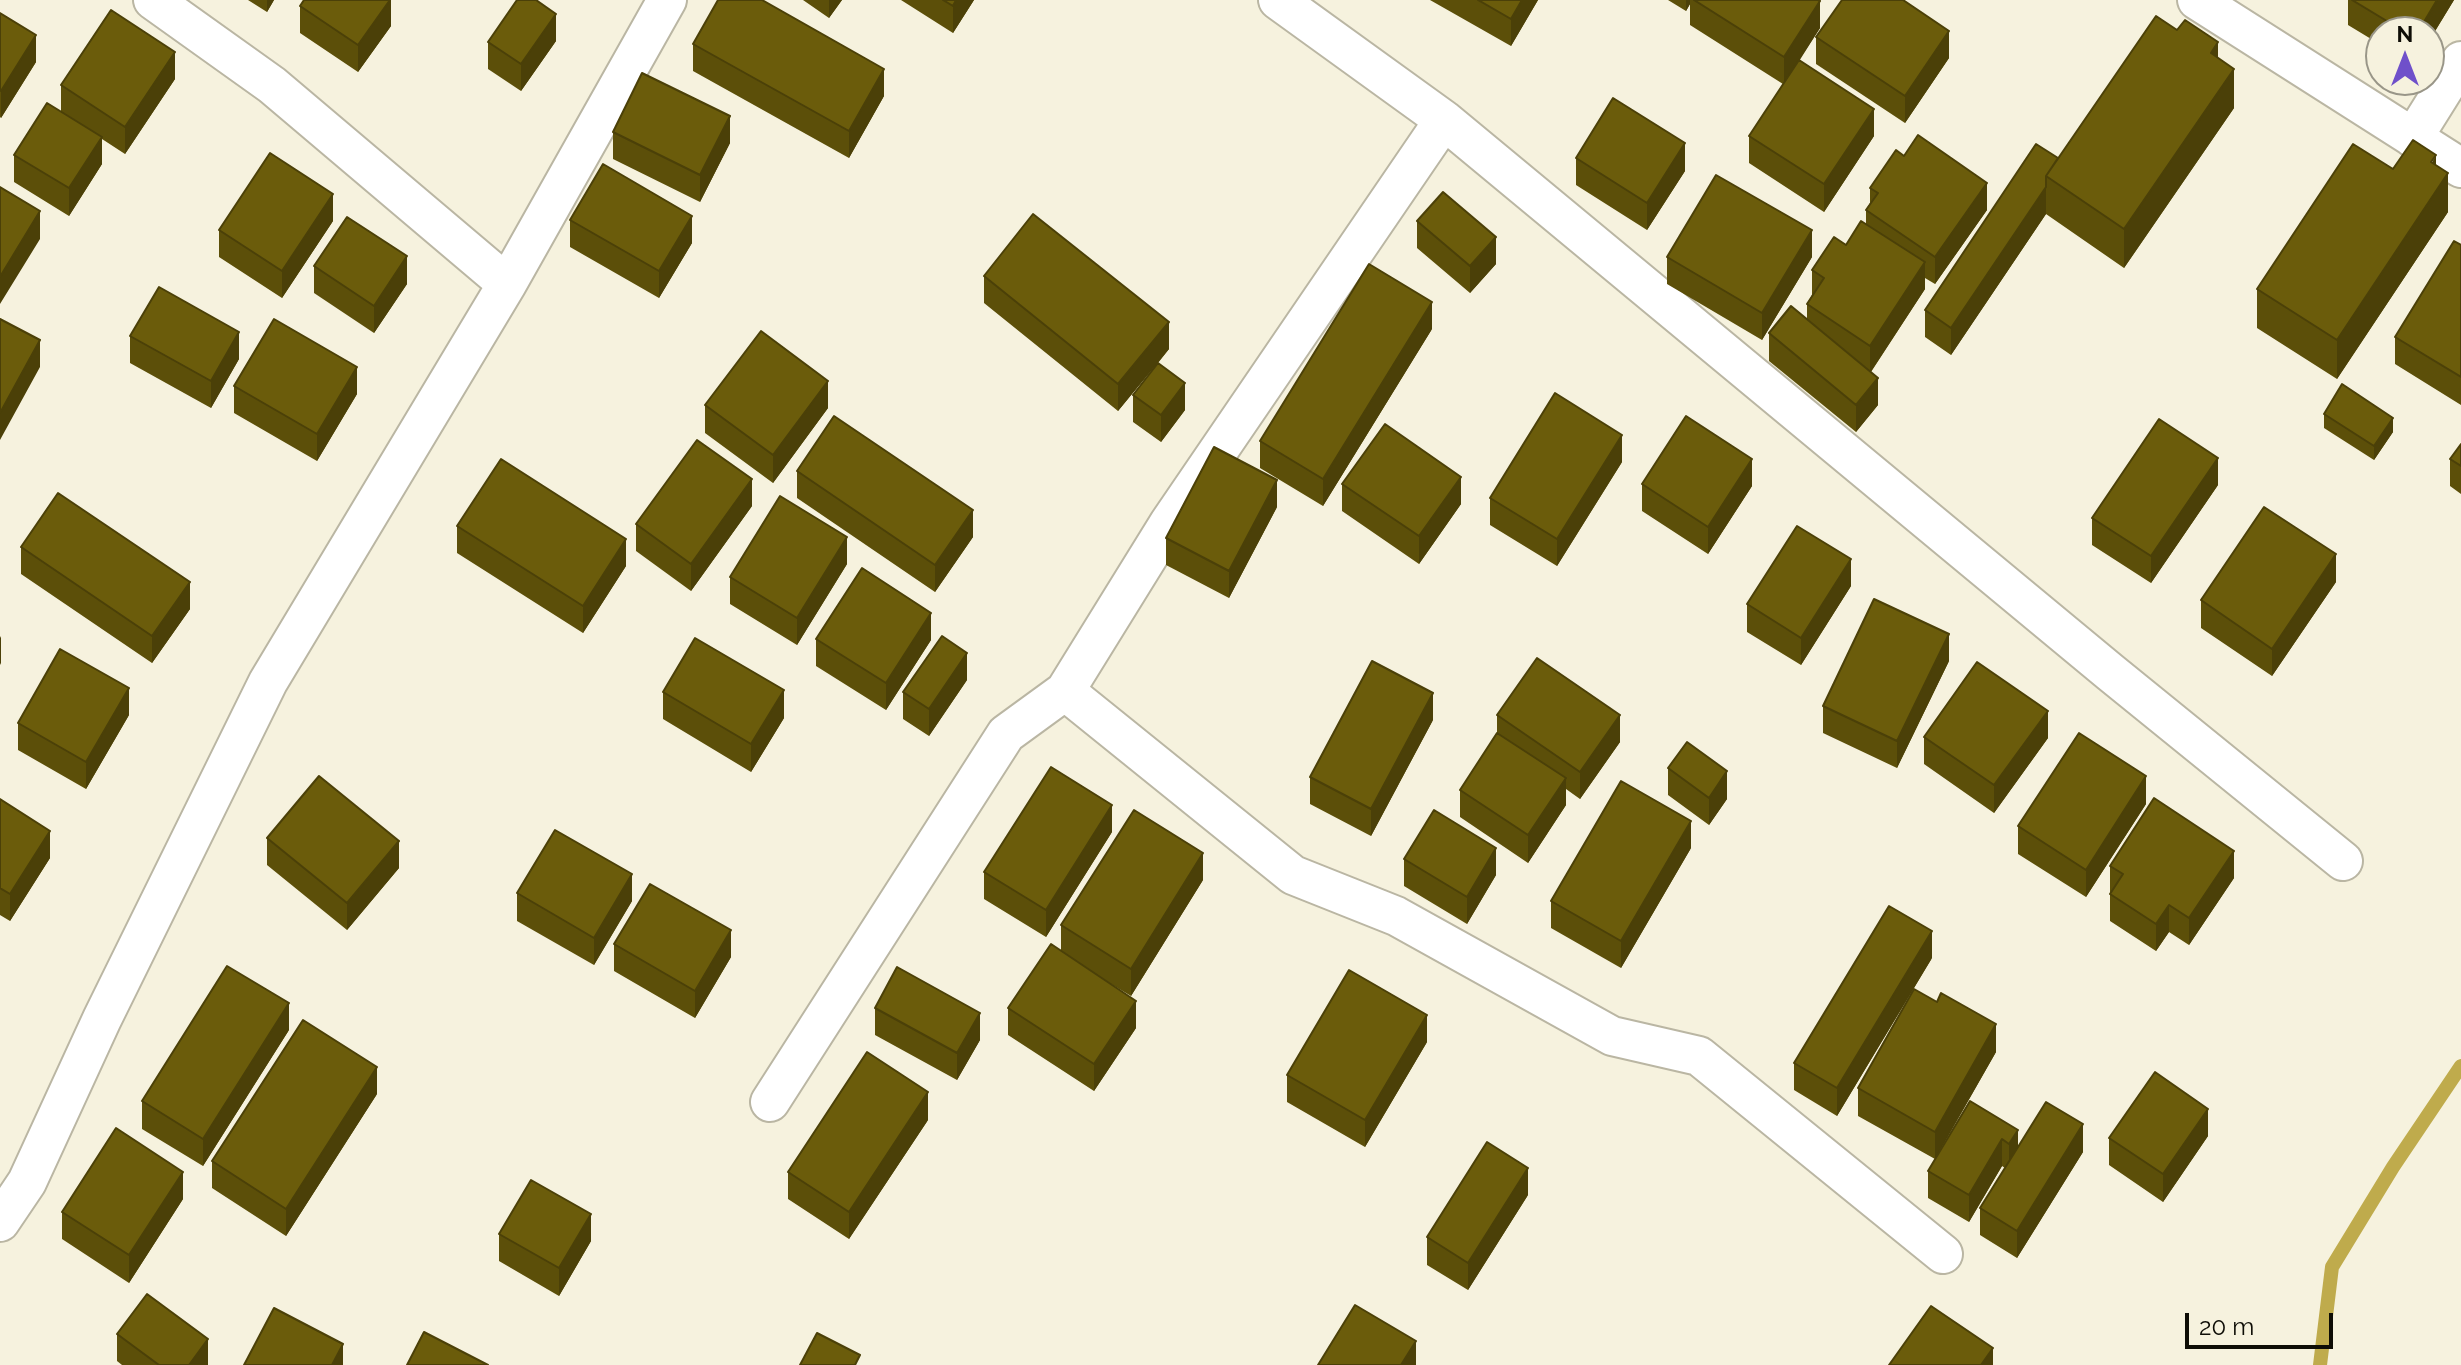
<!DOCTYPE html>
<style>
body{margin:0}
#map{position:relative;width:2461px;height:1365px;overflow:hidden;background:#f6f2de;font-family:Raleway,sans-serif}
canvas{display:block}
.north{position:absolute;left:2365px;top:16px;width:80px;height:80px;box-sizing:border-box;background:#f6f2de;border:2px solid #999688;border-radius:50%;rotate:0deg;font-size:22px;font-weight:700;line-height:32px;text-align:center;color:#0e0d06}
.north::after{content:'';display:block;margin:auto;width:28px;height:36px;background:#6f50ca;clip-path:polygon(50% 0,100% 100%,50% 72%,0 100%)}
.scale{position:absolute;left:2185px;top:1313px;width:148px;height:36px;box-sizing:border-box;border:4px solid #0e0d06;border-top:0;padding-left:10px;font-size:24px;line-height:28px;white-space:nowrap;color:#0e0d06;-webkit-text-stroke:6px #f6f2de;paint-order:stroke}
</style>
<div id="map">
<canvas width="2461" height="1365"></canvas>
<div class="north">N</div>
<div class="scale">20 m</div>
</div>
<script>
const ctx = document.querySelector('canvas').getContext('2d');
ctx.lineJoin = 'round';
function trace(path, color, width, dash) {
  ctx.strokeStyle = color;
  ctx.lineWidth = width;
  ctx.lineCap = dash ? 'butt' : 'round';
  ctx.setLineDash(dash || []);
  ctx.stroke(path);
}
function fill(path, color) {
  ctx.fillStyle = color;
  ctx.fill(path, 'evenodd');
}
trace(new Path2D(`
 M2320,1365L2332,1267L2393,1167L2461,1066`), '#bfab4c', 14);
const street = new Path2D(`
 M153,0L272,85L507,284
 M1278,0L1444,120L2110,672L2343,861
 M2197,0L2461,168
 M2413,138L2461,61
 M1065,691L1293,875L1396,916L1612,1036L1699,1056L1943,1254
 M770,1102L1006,734L1065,691L1169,523L1444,120
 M0,1222L27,1182L102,1019L268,682L507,284L667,0`);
trace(street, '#bab6a3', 42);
trace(street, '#fff', 38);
fill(new Path2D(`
 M248,0H274L267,12Z
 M391,0V26L358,72L300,33V6Z
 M803,0H842L829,18Z
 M901,0H974L953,33Z
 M1430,0H1538L1511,46Z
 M1668,0H1818L1820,28L1799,60L1874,136L1824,212L1749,163V136L1783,84L1690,25V4L1686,11Z
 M2348,0H2454L2429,41V32H2381V45L2348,25Z
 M0,13L36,62L1,118L0,117Z
 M1816,37L1949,58L1905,123L1816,64Z
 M556,41L521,91L488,69V42Z
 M693,44L884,96L849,158L693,71Z
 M2218,58L2234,108L2124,268L2046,214L1951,355L1925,337V310L2058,158Z
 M175,79L125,154L102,139V164L69,216L14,182V155L61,111V85Z
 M613,132L730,143L700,202L613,159Z
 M1576,158L1685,171L1647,230L1576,185Z
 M2436,165L2448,212L2337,379L2257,328V289L2393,169Z
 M1870,188L1987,210L1935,284L1925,278V289L1871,372L1878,405L1856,432L1769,361V333L1807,319V304L1812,295V270L1846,245L1866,224V210L1870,203Z
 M570,220L692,243L659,298L570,247Z
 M333,221L282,298L219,257V230Z
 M1417,221L1496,264L1470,293L1417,248Z
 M2461,245V405L2395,364V337Z
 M1667,257H1812L1762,340L1667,284Z
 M314,266L407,284L374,333L314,293Z
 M984,276L1169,349L1158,363L1185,410L1161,442L1133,422V395L1154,367L1118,411L984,303Z
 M1432,329L1323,506L1260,468V441Z
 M130,336L239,359L211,408L130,363Z
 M234,386L357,394L317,461L234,413Z
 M705,405L828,408L773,483L705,433Z
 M2324,414L2393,432L2374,460L2324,428Z
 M2461,444V494L2450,486V459Z
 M1622,462L1557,566L1490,525V498Z
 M797,471L973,537L935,592L797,498Z
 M1342,484L1461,504L1419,564L1342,511Z
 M1642,484L1752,486L1708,554L1642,511Z
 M2218,485L2151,583L2092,545V518Z
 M752,506L691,591L636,551V524Z
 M1277,507L1229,598L1166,565V538Z
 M457,526L626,566L583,633L457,553Z
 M21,547L190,609L152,663L21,574Z
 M847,564L797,645L730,604V577Z
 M2336,582L2272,676L2201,628V600Z
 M1851,586L1801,665L1747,632V604Z
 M816,639L931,640L886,710L816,666Z
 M1949,661L1897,768L1823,733V706Z
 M967,680L929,736L903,719V692Z
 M663,692L784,718L751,772L663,719Z
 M129,715L86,789L18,750V723Z
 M1497,715L1620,742L1580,799L1566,789V805L1528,863L1460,817V790L1497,733Z
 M1433,720L1371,836L1310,804V777Z
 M1924,737L2048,738L1994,813L1924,764Z
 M1668,768L1727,799L1709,825L1668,795Z
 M0,799L50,858L10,921L0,915Z
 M2146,804L2086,897L2018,854V826Z
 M1112,832L1046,937L984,899V872Z
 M267,838L399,868L347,930L267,865Z
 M1691,848L1621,968L1551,928V901Z
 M1404,859L1496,875L1467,924L1404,886Z
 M2110,866L2234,878L2189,945L2169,932L2156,951L2110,921Z
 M1203,880L1131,996L1106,981L1136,1028L1094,1091L1008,1035V1008L1061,951V925Z
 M517,893L632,901L594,965L517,921Z
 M614,944L731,957L695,1018L614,971Z
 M1932,958L1837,1116L1794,1090V1063Z
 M1937,1002L1996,1052L1935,1159L1858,1116V1088Z
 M875,1008L980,1040L957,1080L875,1035Z
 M289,1030L203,1166L142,1129V1101Z
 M1427,1042L1365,1147L1287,1102V1075Z
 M377,1094L286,1236L212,1188V1161Z
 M1970,1101L2018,1147L2083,1152L2017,1258L1980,1235V1208L2005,1168L2002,1166L1969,1222L1928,1198V1171Z
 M928,1120L849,1239L788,1199V1172Z
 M2208,1136L2163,1202L2109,1165V1138Z
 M1528,1195L1468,1290L1427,1265V1237Z
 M183,1199L129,1283L62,1239V1212Z
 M499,1234L591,1241L559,1296L499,1261Z
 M117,1334L208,1365H122L117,1361Z`), '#5c4f09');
fill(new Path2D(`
 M267,0H274L267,12Z
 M390,0H391V26L358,72V45Z
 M829,0H842L829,18Z
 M956,0H974L953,33V6Z
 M1522,0H1538L1511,46V19Z
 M1686,0H1690V4L1686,11Z
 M2437,0H2454L2429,41V32H2418Z
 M1820,1V28L1784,85V57Z
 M556,14V41L521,91V64Z
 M1949,31V58L1905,123V96Z
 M36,35V62L1,118V91Z
 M2218,42V81L2211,53Z
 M175,52V79L125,154V127Z
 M884,69V96L849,158V131Z
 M2234,69V108L2124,268V229Z
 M1874,109V136L1824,212V184Z
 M730,116V143L700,202V175Z
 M102,137V164L69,216V188Z
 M1685,143V171L1647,230V203Z
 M2436,155V190L2448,173V212L2337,379V340Z
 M1987,183V210L1935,284V257Z
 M2046,187V214L1951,355V328Z
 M333,194V221L282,298V271Z
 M40,211V239L0,304V277Z
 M692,216V243L659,298V271Z
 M1812,230V257L1762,340V313Z
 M1496,237V264L1470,293V266Z
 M407,256V284L374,333V306Z
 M1925,262V289L1870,373V346Z
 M1432,302V329L1323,506V479Z
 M1169,322V349L1118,411V384Z
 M239,332V359L211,408V381Z
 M40,340V367L0,440V413Z
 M357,367V394L317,461V434Z
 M1878,378V405L1856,432V405Z
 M828,381V408L773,483V455Z
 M1185,383V410L1161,442V415Z
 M2393,418V432L2374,460V446Z
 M1622,435V462L1557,566V539Z
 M2218,458V485L2151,583V556Z
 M1752,459V486L1708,554V527Z
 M1461,477V504L1419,564V536Z
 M752,479V506L691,591V564Z
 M1277,480V507L1229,598V571Z
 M973,510V537L935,592V565Z
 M847,537V564L797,645V618Z
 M626,539V566L583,633V606Z
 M2336,554V582L2272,676V649Z
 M1851,559V586L1801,665V638Z
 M190,582V609L152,663V636Z
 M931,613V640L886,710V683Z
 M1949,634V661L1897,768V741Z
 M1,636V663L0,665V638Z
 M967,653V680L929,736V709Z
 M129,688V715L86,789V762Z
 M784,690V718L751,772V744Z
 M1433,693V720L1371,836V809Z
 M2048,711V738L1994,813V785Z
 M1620,715V742L1580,799V772Z
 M1727,771V799L1709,825V798Z
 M2146,776V804L2086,897V870Z
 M1566,778V805L1528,863V835Z
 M1112,805V832L1046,937V910Z
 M1691,821V848L1621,968V941Z
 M50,831V858L10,921V894Z
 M399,841V868L347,930V903Z
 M1496,848V875L1467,924V897Z
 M2234,851V878L2189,945V918Z
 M1203,853V880L1131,996V969Z
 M632,874V901L594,965V938Z
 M2169,905V932L2156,951V924Z
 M731,930V957L695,1018V991Z
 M1932,931V958L1837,1116V1088Z
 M1136,1001V1028L1094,1091V1064Z
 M289,1003V1030L203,1166V1139Z
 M980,1013V1040L957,1080V1053Z
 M1427,1015V1042L1365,1147V1120Z
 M1996,1024V1052L1935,1159V1132Z
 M377,1067V1094L286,1236V1209Z
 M928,1092V1120L849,1239V1212Z
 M2208,1109V1136L2163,1202V1174Z
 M2083,1124V1152L2017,1258V1231Z
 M2018,1130V1157L2009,1171V1144Z
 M2002,1139V1166L1969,1222V1195Z
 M1528,1168V1195L1468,1290V1263Z
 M183,1172V1199L129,1283V1255Z
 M591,1214V1241L559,1296V1268Z
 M208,1339V1365H189Z
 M1416,1341V1365H1401Z
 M343,1344V1365H332Z
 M1993,1348V1365H1981Z`), '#4b4008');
const building = new Path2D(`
 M304,0H390L358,45L300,6Z
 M517,0H536L556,14L521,64L488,42Z
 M718,0H762L884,69L849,131L693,44Z
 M943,0H956L953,6Z
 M1478,0H1522L1511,19Z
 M1694,0H1818L1820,1L1784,57Z
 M1842,0H1903L1949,31L1905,96L1816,37Z
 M2352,0H2437L2418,32H2405Z
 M111,10L175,52L125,127L61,85Z
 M0,13L36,35L1,91L0,90Z
 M2156,16L2177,30L2185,20L2218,42L2211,53L2234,69L2124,229L2046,176Z
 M1799,60L1874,109L1824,184L1749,136Z
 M642,73L730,116L700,175L613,132Z
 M1613,98L1685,143L1647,203L1576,158Z
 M47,103L102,137L69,188L14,155Z
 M1918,135L1987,183L1935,257L1866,210L1878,193L1870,188L1896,150L1904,156Z
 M2413,140L2436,155L2431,162L2448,173L2337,340L2257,289L2353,144L2393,169Z
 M2036,144L2058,158L2046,176V187L1951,328L1925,310Z
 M270,153L333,194L282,271L219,230Z
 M603,164L692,216L659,271L570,220Z
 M1716,175L1812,230L1762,313L1667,257Z
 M0,187L40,211L0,277Z
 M1443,192L1496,237L1470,266L1417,221Z
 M1033,214L1169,322L1118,384L984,276Z
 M347,217L407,256L374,306L314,266Z
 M1861,221L1925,262L1870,346L1807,304L1824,278L1812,270L1834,237L1846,245Z
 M2454,241L2461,245V377L2395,337Z
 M1369,264L1432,302L1323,479L1260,441Z
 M159,287L239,332L211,381L130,336Z
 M1791,306L1878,378L1856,405L1769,333Z
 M0,319L40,340L0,413Z
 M274,319L357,367L317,434L234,386Z
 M761,331L828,381L773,455L705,405Z
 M1158,363L1185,383L1161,415L1133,395Z
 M2342,384L2393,418L2374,446L2324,414Z
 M1555,393L1622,435L1557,539L1490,498Z
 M834,416L973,510L935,565L797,471Z
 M1686,416L1752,459L1708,527L1642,484Z
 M2159,419L2218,458L2151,556L2092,518Z
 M1385,424L1461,477L1419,536L1342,484Z
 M697,440L752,479L691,564L636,524Z
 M2461,444V466L2450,459Z
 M1214,447L1277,480L1229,571L1166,538Z
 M501,459L626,539L583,606L457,526Z
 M58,493L190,582L152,636L21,547Z
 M780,496L847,537L797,618L730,577Z
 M2264,507L2336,554L2272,649L2201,600Z
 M1797,526L1851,559L1801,638L1747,604Z
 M862,568L931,613L886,683L816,639Z
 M1874,599L1949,634L1897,741L1823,706Z
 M942,636L967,653L929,709L903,692Z
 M695,638L784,690L751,744L663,692Z
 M60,649L129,688L86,762L18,723Z
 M1537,658L1620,715L1580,772L1497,715Z
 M1372,661L1433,693L1371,809L1310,777Z
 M1977,662L2048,711L1994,785L1924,737Z
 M1497,733L1566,778L1528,835L1460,790Z
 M2079,733L2146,776L2086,870L2018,826Z
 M1687,742L1727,771L1709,798L1668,768Z
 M1051,767L1112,805L1046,910L984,872Z
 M319,776L399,841L347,903L267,838Z
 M1621,781L1691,821L1621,941L1551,901Z
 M2154,798L2234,851L2189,918L2169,905L2156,924L2110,894L2123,874L2110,866Z
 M0,799L50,831L10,894L0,888Z
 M1134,810L1203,853L1131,969L1061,925Z
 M1434,810L1496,848L1467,897L1404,859Z
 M555,830L632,874L594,938L517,893Z
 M650,884L731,930L695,991L614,944Z
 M1889,906L1932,931L1837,1088L1794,1063Z
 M1051,944L1136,1001L1094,1064L1008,1008Z
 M227,966L289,1003L203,1139L142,1101Z
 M897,967L980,1013L957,1053L875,1008Z
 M1349,970L1427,1015L1365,1120L1287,1075Z
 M1914,989L1937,1002L1941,993L1996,1024L1935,1132L1858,1088Z
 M303,1020L377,1067L286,1209L212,1161Z
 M867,1052L928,1092L849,1212L788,1172Z
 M2155,1072L2208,1109L2163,1174L2109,1138Z
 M1970,1101L2018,1130L2009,1144L2002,1139L1969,1195L1928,1171Z
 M2046,1102L2083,1124L2017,1231L1980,1208Z
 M116,1128L183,1172L129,1255L62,1212Z
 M1487,1142L1528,1168L1468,1263L1427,1237Z
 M531,1180L591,1214L559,1268L499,1234Z
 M147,1294L208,1339L189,1365H159L117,1334Z
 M1355,1305L1416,1341L1401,1365H1318Z
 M1931,1306L1993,1348L1981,1365H1889Z
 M274,1308L343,1344L332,1365H244Z
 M424,1332L488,1365H407Z
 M817,1333L860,1355L855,1365H800Z`);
fill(building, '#6b5c0b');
trace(building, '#4b4008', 2);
</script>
